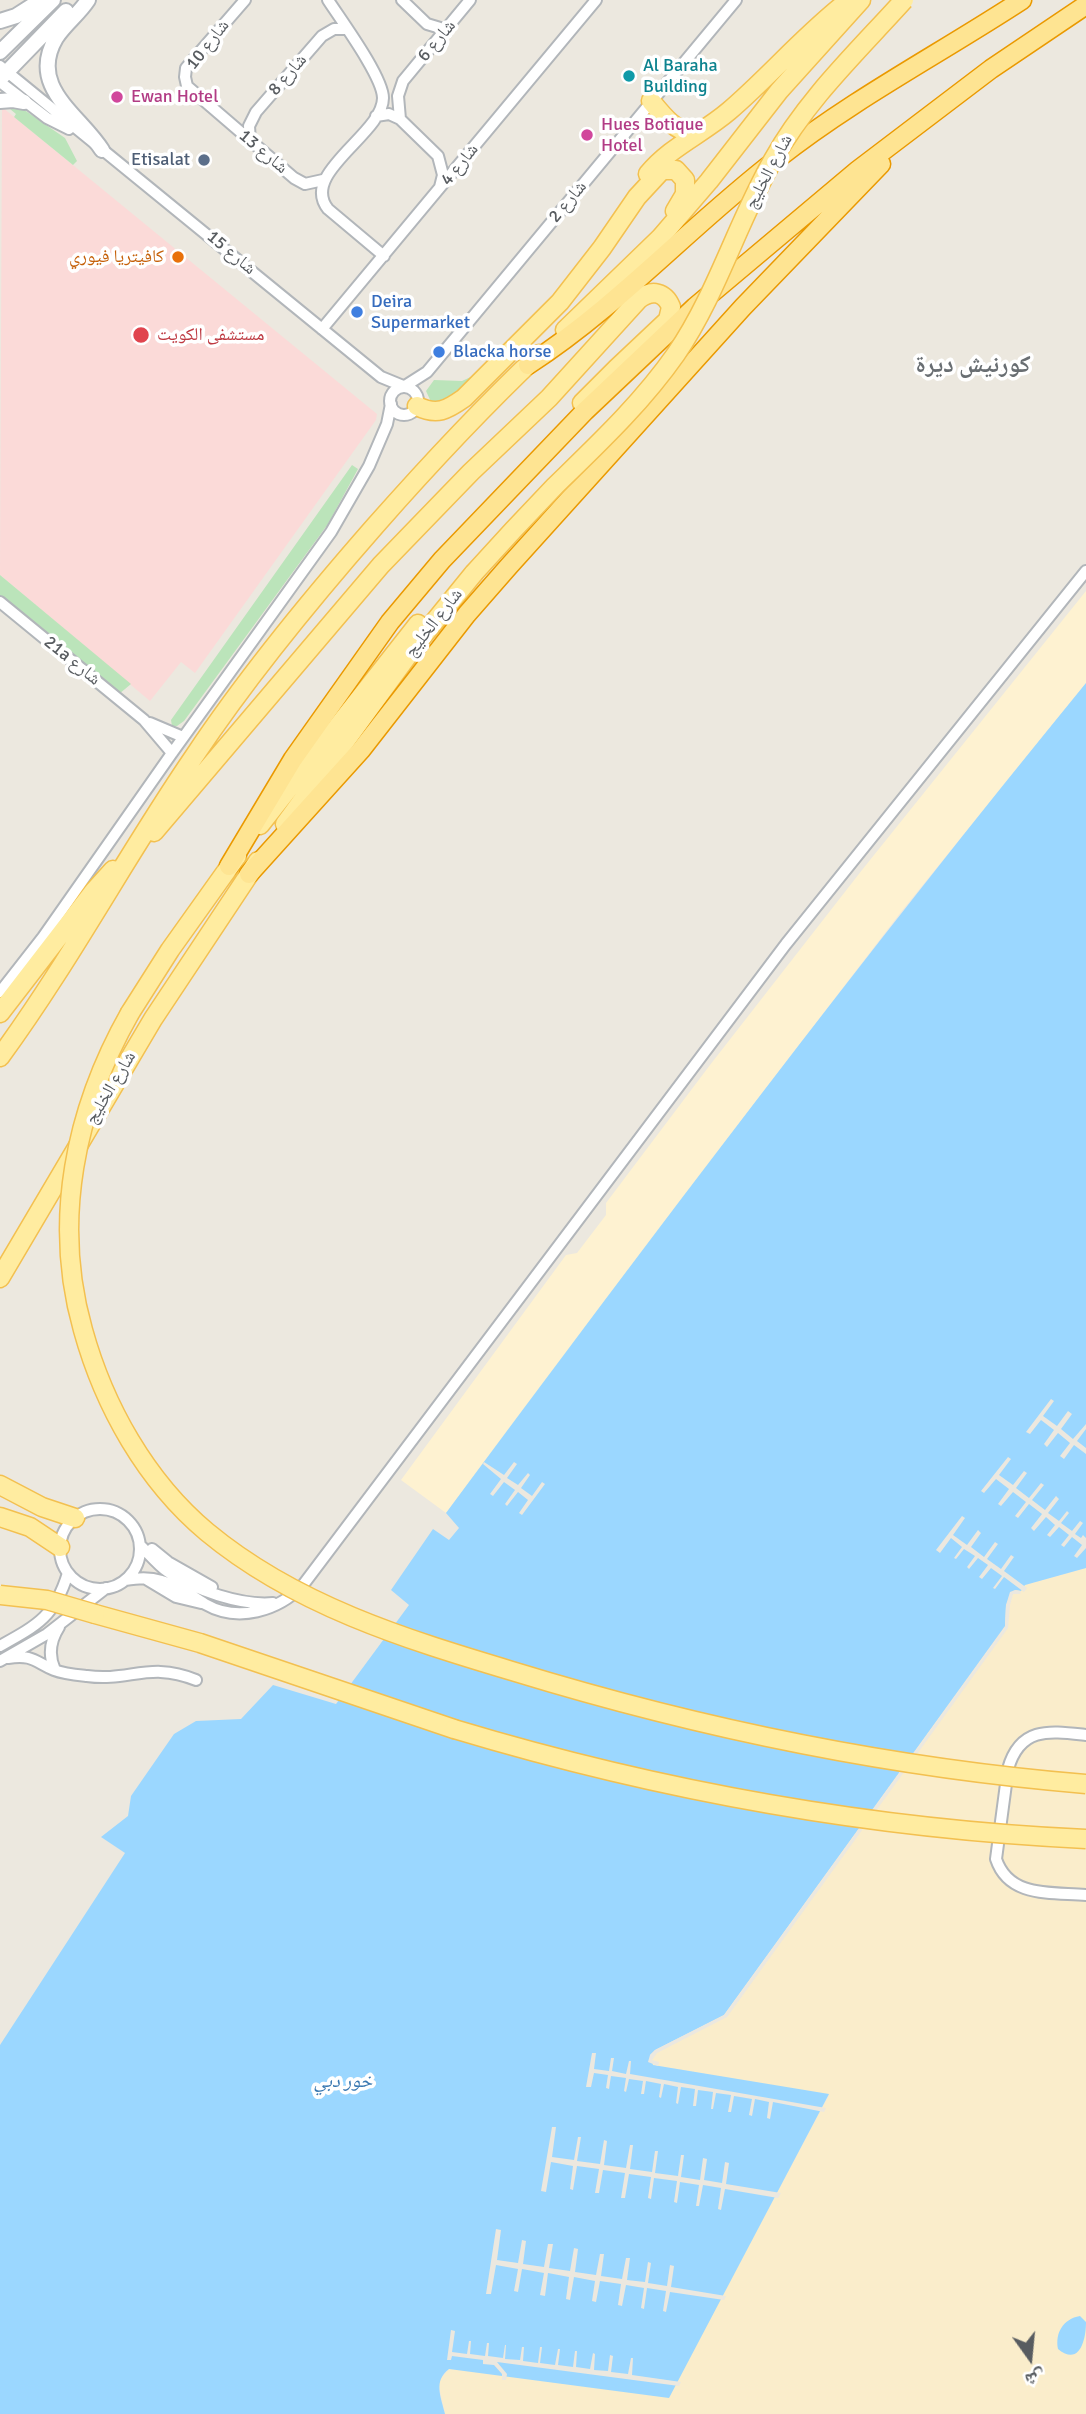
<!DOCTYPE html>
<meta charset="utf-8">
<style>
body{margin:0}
#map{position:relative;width:1086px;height:2414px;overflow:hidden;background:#ece8df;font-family:Signika,"Noto Naskh Arabic",sans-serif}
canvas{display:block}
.north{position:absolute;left:995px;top:2323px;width:70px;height:70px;-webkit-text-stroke:5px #fff;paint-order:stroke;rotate:165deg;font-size:19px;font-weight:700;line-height:28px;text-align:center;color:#585c60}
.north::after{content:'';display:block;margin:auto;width:24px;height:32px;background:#585c60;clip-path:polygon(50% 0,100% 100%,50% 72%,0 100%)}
</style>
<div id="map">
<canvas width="1086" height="2414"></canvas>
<div class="north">ش</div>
</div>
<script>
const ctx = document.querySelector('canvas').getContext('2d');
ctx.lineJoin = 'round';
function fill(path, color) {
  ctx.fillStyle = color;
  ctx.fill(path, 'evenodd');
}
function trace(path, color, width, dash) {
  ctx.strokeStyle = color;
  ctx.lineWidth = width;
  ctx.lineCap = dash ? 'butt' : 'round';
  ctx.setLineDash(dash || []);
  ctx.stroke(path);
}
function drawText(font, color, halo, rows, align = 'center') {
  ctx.font = font + ' Signika,"Noto Naskh Arabic",sans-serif';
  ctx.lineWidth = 7;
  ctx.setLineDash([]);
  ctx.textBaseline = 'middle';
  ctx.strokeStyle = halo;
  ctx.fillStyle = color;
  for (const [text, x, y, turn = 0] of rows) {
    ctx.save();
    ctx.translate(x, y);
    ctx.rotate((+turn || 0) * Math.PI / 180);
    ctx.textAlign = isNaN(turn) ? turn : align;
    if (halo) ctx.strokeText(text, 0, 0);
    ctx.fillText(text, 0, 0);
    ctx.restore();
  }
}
fill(new Path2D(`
 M1086,591V683L901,912L756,1101L446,1513L401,1480L566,1255L577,1253L606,1215V1203L710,1065L862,870Z`), '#fef2d1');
fill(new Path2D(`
 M2,107L377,414L376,420L195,673L181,662L150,701L0,575Z`), '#fbdad8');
fill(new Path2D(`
 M13,107H20L65,138L77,161L73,165L14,117L16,114L10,109Z
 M475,375L453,401L432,404L426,391L434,380L462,381Z
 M352,465L358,469L328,524L184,721L177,726H172L171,720Z
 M0,575L131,684L119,694L0,597Z`), '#bbe4ba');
fill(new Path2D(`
 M1086,1568V2414H445L438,2382L449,2369L723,2294L829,2095L653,2065L650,2055L724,2015L1005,1627L1006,1605L1010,1592L1025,1585Z`), '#faedcb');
fill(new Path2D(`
 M1086,683V1568L1025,1585L1021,1591L1015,1590L1006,1605L1005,1626L724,2015L655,2050L650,2055L653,2065L829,2094L669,2398L449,2369C433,2381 441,2397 445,2414H0V2045L125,1853L101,1837L128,1816L131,1796L174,1734L196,1721L241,1719L273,1685L336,1704L409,1605L391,1590L433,1529L449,1540L459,1528L446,1513C654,1233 864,954 1086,683Z
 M1080,2316L1086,2322C1086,2339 1080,2367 1058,2349C1055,2333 1063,2319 1080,2316Z`), '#9bd7ff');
fill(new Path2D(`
 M1051,1399L1054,1401L1043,1416L1057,1426L1068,1411L1072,1414L1061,1429L1073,1439L1086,1424V1429L1077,1441L1086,1448V1454L1074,1445L1064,1459L1060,1456L1070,1443L1058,1433L1047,1447L1044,1444L1054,1430L1041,1420L1030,1434L1026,1432Z
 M1008,1457L1011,1459L999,1475L1013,1485L1024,1471L1027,1473L1016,1488L1029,1498L1041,1483L1044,1485L1032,1500L1045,1510L1056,1496L1059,1499L1048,1513L1059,1521L1067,1511L1069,1513L1061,1523L1072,1531L1080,1521L1083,1523L1075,1534L1081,1538L1083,1535L1086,1538V1548L1077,1558L1074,1556L1082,1545L1072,1537L1064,1547L1061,1545L1069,1535L1059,1527L1050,1537L1047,1535L1055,1525L1046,1517L1034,1531L1031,1528L1042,1514L1029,1504L1018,1518L1015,1516L1026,1502L1013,1492L1001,1506L998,1504L1009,1489L996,1479L984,1493L981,1491Z
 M484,1462L504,1475L514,1462L517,1464L507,1478L518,1485L528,1473L530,1475L521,1488L532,1496L542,1482L545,1484L522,1515L519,1513L528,1500L518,1492L507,1506L505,1504L515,1490L504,1482L493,1496L490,1494L501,1479L483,1464Z
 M962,1516L965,1518L953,1535L967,1545L978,1530L981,1533L971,1547L984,1557L995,1542L998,1544L987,1559L1001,1569L1011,1555L1014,1557L1004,1571L1027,1588L1024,1592L1004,1577L995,1589L993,1588L1002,1576L991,1568L982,1579L979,1577L988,1565L978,1558L969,1569L967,1567L975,1556L964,1549L956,1559L954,1558L962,1547L951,1538L940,1553L936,1550Z
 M1015,1590L1021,1591L1020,1594H1013L1010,1605L1008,1628L727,2017L657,2053L652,2060L659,2062L658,2066L648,2062L650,2055L655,2050L724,2015L1005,1627L1006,1605L1010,1592Z
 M592,2053H596L594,2069L609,2071L611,2058H614L612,2071L626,2074L629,2061H631L630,2074L826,2108L824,2112L773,2102L770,2119L767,2118L769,2102L755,2099L752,2116L749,2115L752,2099L734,2096L731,2112H728L731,2095L716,2093L713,2109H711L713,2092L698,2090L696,2106H693L695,2089L681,2087L678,2104L676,2103L678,2087L664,2084L661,2098L659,2097L661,2084L646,2081L644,2094H641L643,2081L629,2079L626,2092L624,2091L626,2078L611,2076L609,2089L606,2088L608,2075L594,2073L591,2087H586Z
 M552,2127H556L552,2157L574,2160L578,2137H581L577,2161L600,2164L604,2140L607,2141L604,2165L626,2168L630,2145H633L630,2169L652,2172L655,2151H658L655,2173L678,2176L681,2155H684L681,2177L700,2180L703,2158L707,2159L704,2180L722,2183L725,2162L729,2163L726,2184L781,2193L778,2198L725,2189L721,2210L718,2209L721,2188L703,2185L699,2206H696L699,2185L680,2182L677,2203L674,2202L677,2181L654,2178L651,2199L648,2198L651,2177L629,2174L625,2198H621L625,2173L603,2170L599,2193H595L599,2169L577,2166L573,2190L570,2189L573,2166L551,2162L546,2192L541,2191Z
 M496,2229L501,2230L497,2260L518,2263L522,2240L526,2241L523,2264L544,2267L548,2244H553L549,2268L570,2271L574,2248L578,2249L575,2272L596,2275L600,2254H604L601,2276L622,2279L626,2258H630L627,2280L645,2282L648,2262L651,2263L648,2283L667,2286L670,2265L674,2266L671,2287L726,2296L724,2300L670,2292L666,2312L663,2311L666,2291L647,2288L644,2309L641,2308L644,2288L626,2285L622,2306L618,2305L621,2284L600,2281L596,2302L592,2301L595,2281L574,2277L570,2300L566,2299L569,2277L548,2273L545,2296L540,2295L544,2273L522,2269L518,2292L514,2291L518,2269L496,2265L491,2294H486Z
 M451,2330L455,2331L452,2352L467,2354L469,2341H471L470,2354L485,2356L487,2343H489L488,2356L503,2358L505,2345H506L505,2359L520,2360L522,2347H524L523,2361L538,2363L540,2347H542L540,2363L555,2365L558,2349H560L558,2365L573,2367L575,2351H577L576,2367L590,2369L593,2353L595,2354L594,2370L608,2371L610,2355L613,2356L611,2372L628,2374L631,2358H633L632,2375L681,2382L679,2386L497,2362L507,2374L506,2380H502V2374L494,2365L483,2364V2360L452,2356L451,2360H447Z`), '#ece8df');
const minor = new Path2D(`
 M245,0L186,68L185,77L187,86L294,178L305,184L323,180
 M328,0C341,20 383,77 383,98C383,134 299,173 328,209L384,256
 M402,0L427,24L447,30
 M0,66L381,377L403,386
 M0,82L47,118L69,129
 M376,116L389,114L400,119L438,156L443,175L440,187
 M400,119L398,96L403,81L470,0
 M250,141L249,126L256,112L322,36L334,29H346
 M322,329L596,0
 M405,386L427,372L736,0
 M390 401a14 14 0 1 1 28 0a14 14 0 1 1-28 0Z
 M0,602L144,720L172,753
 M150,723L183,737
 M0,992L43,937L172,753L331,532L369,466L387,424L391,404
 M60 1549a40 40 0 1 1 80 0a40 40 0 1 1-80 0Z
 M140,1545C149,1554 158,1565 168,1572C194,1590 242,1606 273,1603
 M152,1549L168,1562L212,1587
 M146,1579L176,1597L201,1603
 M125,1580C138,1578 149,1577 162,1581C178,1585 190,1595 205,1604C238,1623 278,1611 303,1585L786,944L1086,571
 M0,1646C38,1625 55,1616 68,1573
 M8,1658C33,1654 35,1662 54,1670C64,1674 77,1675 87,1676C129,1682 150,1661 196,1680
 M0,1661L47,1634L106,1588
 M55,1670C48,1655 50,1641 59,1627
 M1086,1735C1050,1731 1020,1726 1008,1769L996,1859C1009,1898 1051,1892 1086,1895`);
const tertiary = new Path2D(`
 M88,0C79,14 65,24 56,38C27,87 80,115 102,150
 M0,21L16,16L41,0
 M0,52L53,0
 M0,79L66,11
 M0,101L13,100L24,102`);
const primary = new Path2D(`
 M651,101C664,117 674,130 695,135
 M648,174C670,147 702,134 729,111C770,76 805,34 848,1
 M565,330L660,238L709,181L779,91L861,0
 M417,406C437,416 447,410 464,398L560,302L602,248L637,197L662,170H676L685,180V194L675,211
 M285,824L417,643L474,573
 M260,825L418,624
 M154,832L381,565L471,472L549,398L639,299C652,289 665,292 671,307L668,320L616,369L582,403
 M0,1013L94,891L113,870
 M130,1013L170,950L237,856
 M0,1057C71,960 127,854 195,755C249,674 311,599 375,526C427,467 482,408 539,354
 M0,1278L153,1019L258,861
 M0,1485L42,1507L75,1518
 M0,1517L30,1527L60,1547
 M95,1614L200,1643L454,1729`);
const trunk = new Path2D(`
 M528,365C619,306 691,225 777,159C853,99 941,53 1022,0
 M229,866L293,759L390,622L442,560L585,411L695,307L858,170L991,69L1086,5
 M249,874L361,750L467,614L509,566L743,307L881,164`);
trace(minor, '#b2b6ba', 14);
trace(tertiary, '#b2b6ba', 18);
trace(primary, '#f3c050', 21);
trace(trunk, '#ea9900', 21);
trace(minor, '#fff', 10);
trace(tertiary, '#fff', 14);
trace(primary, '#ffeca0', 18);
trace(trunk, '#fee492', 18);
const primaryBridge = new Path2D(`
 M474,573C500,544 527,515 554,487C597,445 641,404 676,354C717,294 737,223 773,160C806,100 858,51 904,0
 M130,1013C75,1110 52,1221 83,1330C104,1406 146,1481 207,1532C295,1605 405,1639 512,1671C698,1728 892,1768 1086,1784
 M0,1595L47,1600L95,1614
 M454,1729C660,1791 871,1829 1086,1839`);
trace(primaryBridge, '#f3c050', 21, []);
trace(primaryBridge, '#ffeca0', 18);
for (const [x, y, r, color] of [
 [629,76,7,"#0f9aa8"],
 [117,97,7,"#d1479c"],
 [587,135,7,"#d1479c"],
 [204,160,7,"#5c6f8a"],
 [178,257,7,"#e8710a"],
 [357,312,7,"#3f7fe0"],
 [141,335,9,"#e0444e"],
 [439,352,7,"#3f7fe0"]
]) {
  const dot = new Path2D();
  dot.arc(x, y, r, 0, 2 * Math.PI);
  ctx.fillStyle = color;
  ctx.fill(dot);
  trace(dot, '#fff', 2.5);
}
drawText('18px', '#585c60', '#fff', [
 ["شارع 6",437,41,-50],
 ["شارع 10",208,45,-52],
 ["شارع 8",288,75,-49],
 ["شارع 13",263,152,40],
 ["شارع 4",460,165,-51],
 ["شارع الخليج",769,172,-62],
 ["شارع 2",568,202,-50],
 ["شارع 15",231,253,40],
 ["شارع الخليج",434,623,-52],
 ["21a شارع",72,661,39],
 ["شارع الخليج",111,1088,-59]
]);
drawText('18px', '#0d838f', '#fff', [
 ["Al Baraha",643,66],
 ["Building",643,87]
], 'left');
drawText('18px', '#b23c85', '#fff', [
 ["Ewan Hotel",131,97],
 ["Hues Botique",601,125],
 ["Hotel",601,146]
], 'left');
drawText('18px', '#4e5e75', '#fff', [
 ["Etisalat",190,160]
], 'right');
drawText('18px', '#c56008', '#fff', [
 ["كافيتريا فيوري",164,257]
], 'right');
drawText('18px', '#366cbe', '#fff', [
 ["Deira",371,302],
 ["Supermarket",371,323],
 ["Blacka horse",453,352]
], 'left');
drawText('18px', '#be3a42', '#fff', [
 ["مستشفى الكويت",157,335]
], 'left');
drawText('italic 19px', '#3978b1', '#fff', [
 ["خور دبي",343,2082]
]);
drawText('bold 24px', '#696e72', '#fff', [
 ["كورنيش ديرة",973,366]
]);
</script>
